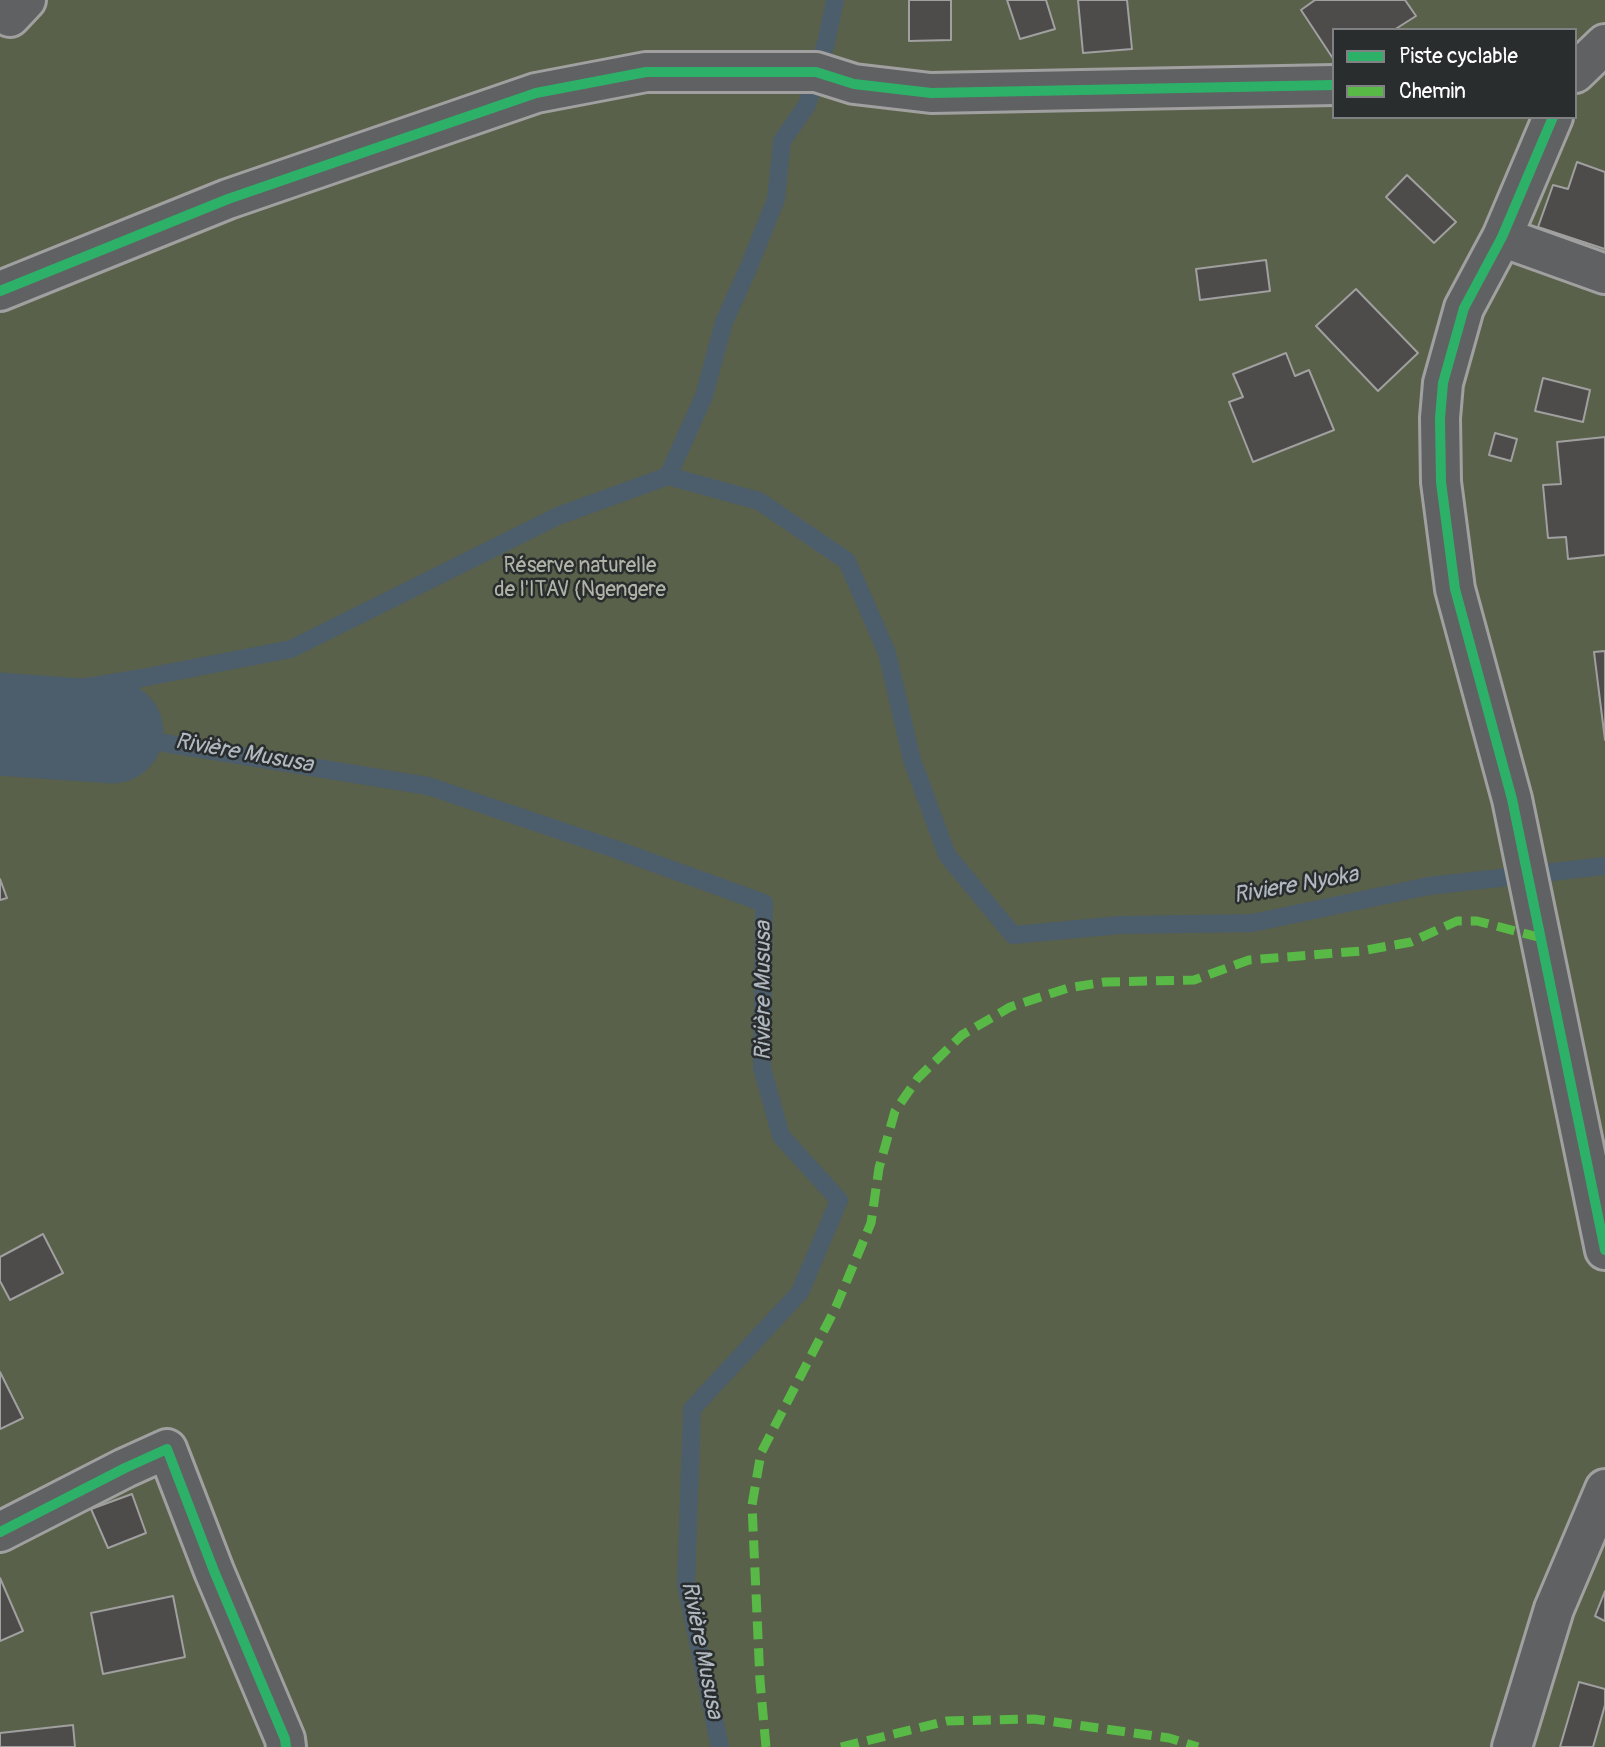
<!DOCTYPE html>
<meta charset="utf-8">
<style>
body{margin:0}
#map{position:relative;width:1605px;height:1747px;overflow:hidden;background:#2b2c2d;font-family:Pangolin,sans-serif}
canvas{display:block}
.legend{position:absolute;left:1332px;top:28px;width:245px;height:91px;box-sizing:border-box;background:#2a2d2e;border:2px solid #7f8182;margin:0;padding:9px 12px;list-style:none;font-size:21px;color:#fff}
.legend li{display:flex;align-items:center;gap:14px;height:35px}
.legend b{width:35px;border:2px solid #7f8182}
</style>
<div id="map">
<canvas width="1605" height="1747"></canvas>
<ul class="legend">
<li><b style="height:9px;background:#2db169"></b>Piste cyclable</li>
<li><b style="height:9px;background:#58b947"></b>Chemin</li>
</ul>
</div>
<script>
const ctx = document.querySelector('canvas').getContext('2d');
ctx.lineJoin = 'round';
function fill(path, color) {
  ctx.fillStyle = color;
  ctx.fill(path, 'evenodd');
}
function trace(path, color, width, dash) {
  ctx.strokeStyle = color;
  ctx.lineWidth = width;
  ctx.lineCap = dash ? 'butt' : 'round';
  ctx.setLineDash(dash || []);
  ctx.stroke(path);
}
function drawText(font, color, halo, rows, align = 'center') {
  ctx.font = font + ' Pangolin,sans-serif';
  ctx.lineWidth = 5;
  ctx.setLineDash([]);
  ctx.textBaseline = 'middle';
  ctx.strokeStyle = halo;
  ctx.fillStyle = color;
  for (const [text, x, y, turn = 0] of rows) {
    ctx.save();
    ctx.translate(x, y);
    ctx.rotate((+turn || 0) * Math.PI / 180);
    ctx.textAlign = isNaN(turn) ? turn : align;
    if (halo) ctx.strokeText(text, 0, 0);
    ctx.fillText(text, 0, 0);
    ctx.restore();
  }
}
fill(new Path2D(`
 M0,0H1605V1747H0ZM1334,30H1575V117H1334Z`), '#5a614a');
trace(new Path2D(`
 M668,476L704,396L724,322L748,269L776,199L782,141L807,105L826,43L835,0
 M0,701L142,678L291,649L558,516L668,476L759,501L847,561L887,653L912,760L947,855L1013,935L1120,925L1252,923L1429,886L1605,866
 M112,732L164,743L428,786L612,848L764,903L762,1068L781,1136L839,1200L800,1292L692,1409L686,1585L720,1747`), '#4c5d6c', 18);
trace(new Path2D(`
 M0,724L112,732`), '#4c5d6c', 103);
const building = new Path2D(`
 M909,0H951V40L909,41Z
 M1007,0H1046L1055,29L1020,39Z
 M1078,0H1127L1132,49L1083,53Z
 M1315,0H1405L1416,16L1394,30H1334V60L1301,10Z
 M1577,162L1605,172V249L1538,227L1553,185L1568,189Z
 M1407,175L1456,222L1434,243L1386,197Z
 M1266,260L1270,291L1200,300L1196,269Z
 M1356,289L1418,353L1378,391L1316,326Z
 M1286,353L1295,376L1309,370L1334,430L1253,462L1229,402L1243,397L1233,374Z
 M1543,378L1590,390L1583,422L1535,411Z
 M1495,433L1517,439L1511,461L1489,455Z
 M1605,437V555L1568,559L1566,537L1548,538L1543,485L1561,484L1557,442Z
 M1605,651V740L1594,652Z
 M0,879L7,898L0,900Z
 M43,1234L63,1273L10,1300L0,1281V1257Z
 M0,1372L23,1418L0,1429Z
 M132,1494L146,1533L108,1548L91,1509Z
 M0,1578L23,1631L0,1641Z
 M1605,1591V1621L1595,1616Z
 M173,1596L185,1657L103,1674L91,1613Z
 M1579,1682L1605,1689V1705L1593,1747H1560Z
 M73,1725L75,1747H0V1733Z`);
fill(building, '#4e4b4b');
trace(building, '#a0a0a0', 2);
const minor = new Path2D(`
 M10,17L26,0
 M1575,73L1605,44
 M1553,117L1502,237L1464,308L1443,383L1440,418L1441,482L1455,589L1512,799L1605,1250
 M1502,237L1605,274
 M0,291L228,199L536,93L646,72H816L854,84L931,93L1334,85
 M0,1532L125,1468L167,1449L214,1571L285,1739L286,1747
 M1512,1747L1554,1609L1605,1489`);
trace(minor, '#a0a0a0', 44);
trace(minor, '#606162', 38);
trace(new Path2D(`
 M766,1747L760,1681L752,1505L761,1453L835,1309L871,1223L879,1168L895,1111L918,1078L962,1035L1010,1007L1068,988L1105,982L1194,980L1249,960L1361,951L1411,942L1457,921H1477L1542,938
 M841,1747L947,1721L1034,1719L1169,1738L1198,1747`), '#58b947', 9, [18, 9]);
trace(new Path2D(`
 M1553,117L1502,237L1464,308L1443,383L1440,418L1441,482L1455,589L1512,799L1605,1250
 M0,291L228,199L536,93L646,72H816L854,84L931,93L1334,85
 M0,1532L125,1468L167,1449L214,1571L285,1739L286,1747`), '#2db169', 10);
drawText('21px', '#b0b4a7', '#2a2d2e', [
 ["Réserve naturelle",580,567],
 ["de l'ITAV (Ngengere",580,591]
]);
drawText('italic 23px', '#b0b8c0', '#2a2d2e', [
 ["Rivière Mususa",244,754,10],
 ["Riviere Nyoka",1296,886,-10],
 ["Rivière Mususa",764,991,-90],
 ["Rivière Mususa",701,1650,79]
]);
</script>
